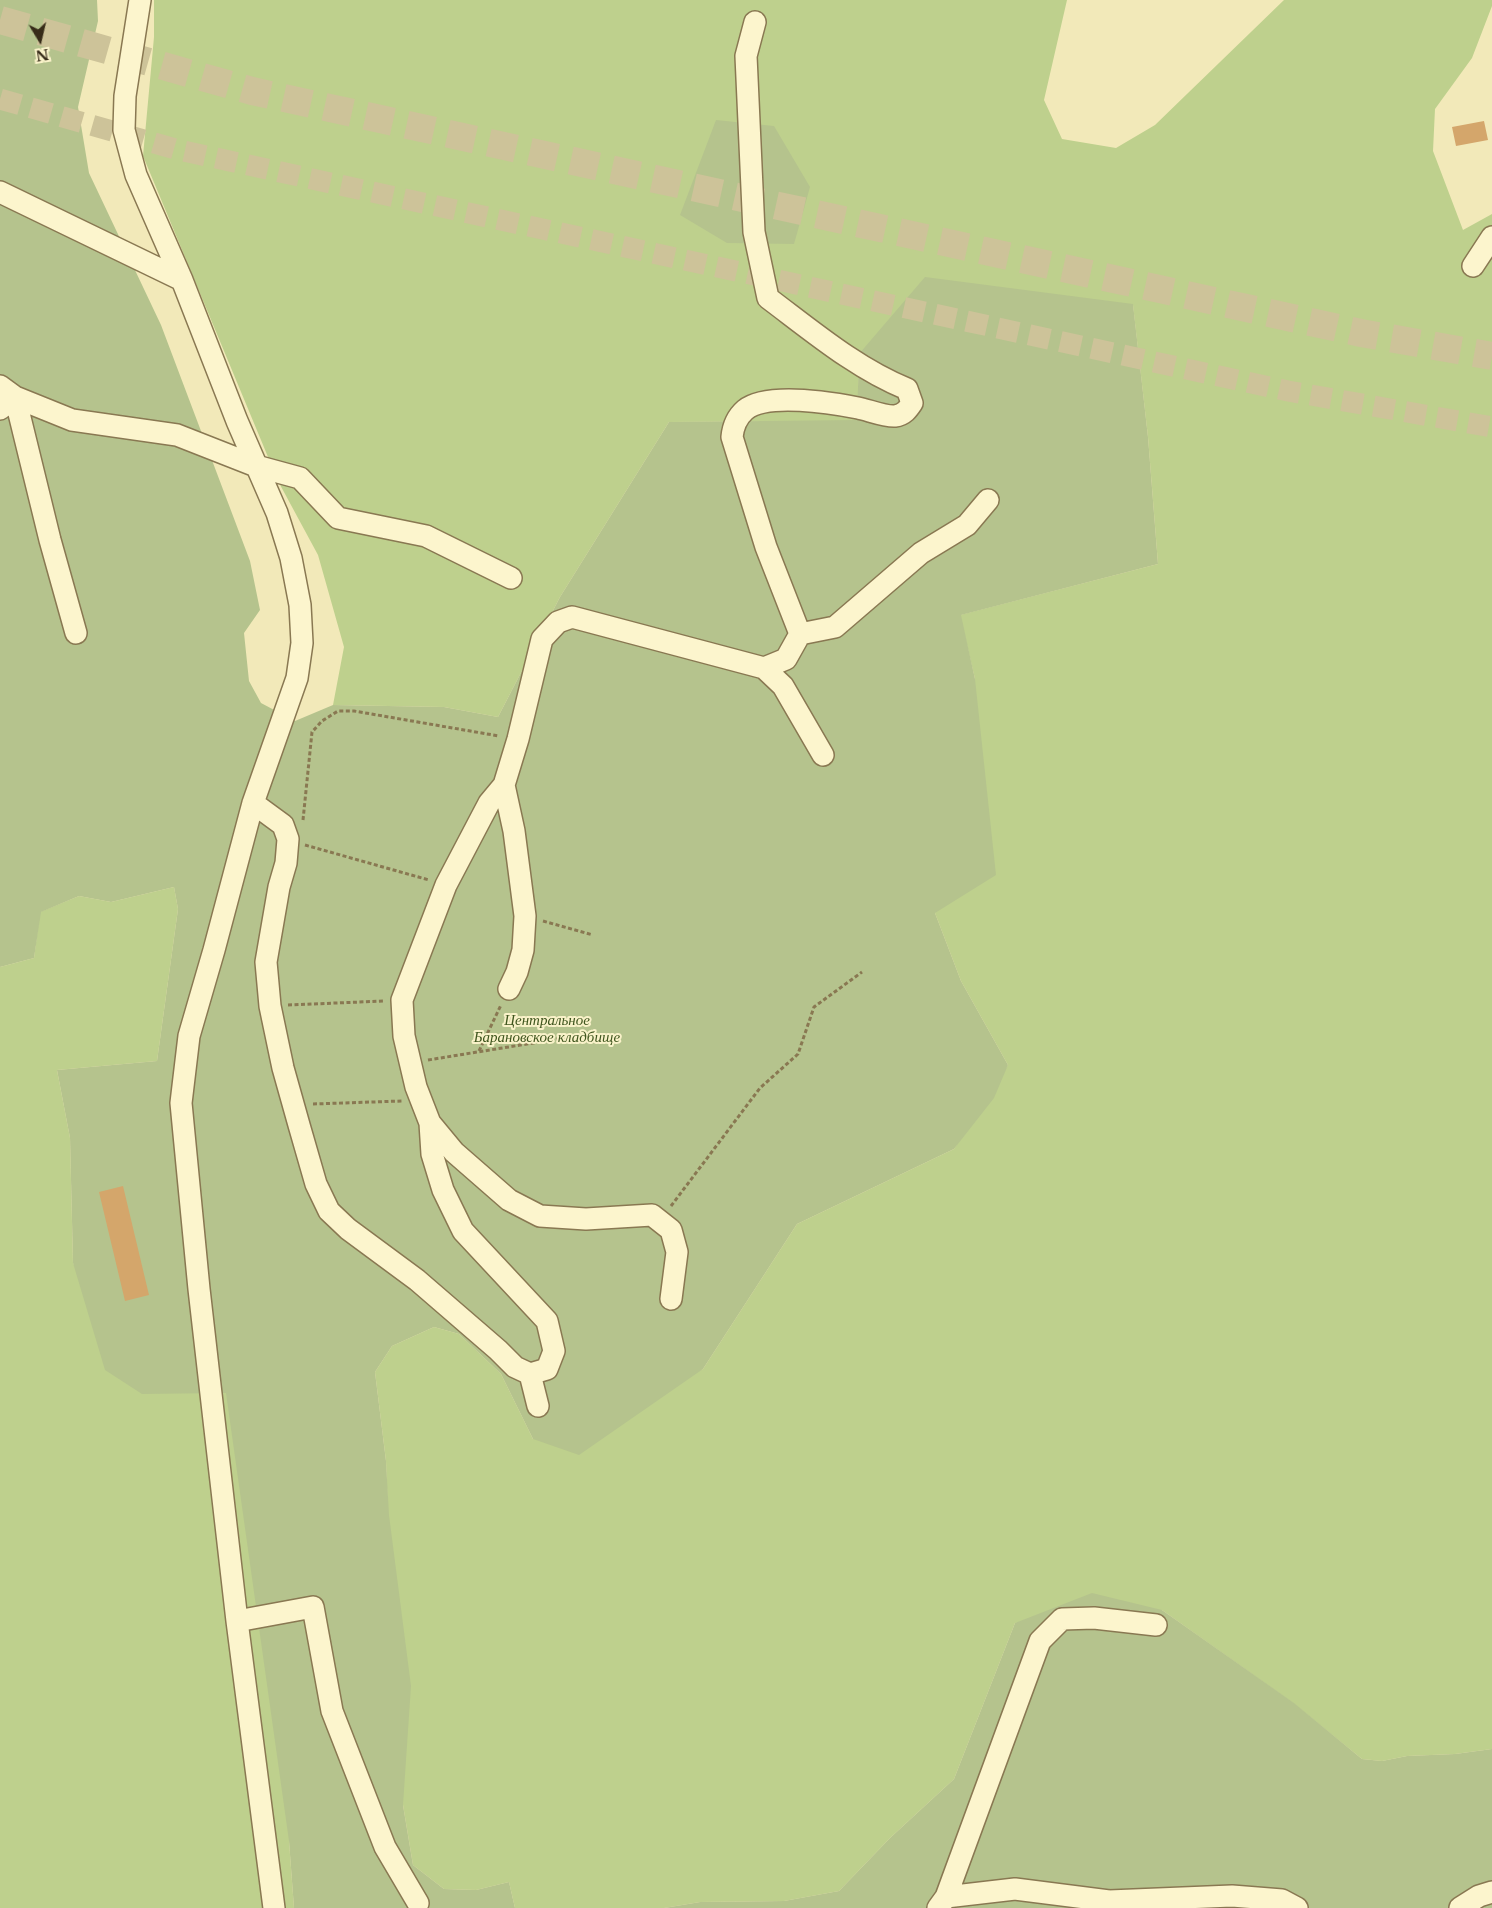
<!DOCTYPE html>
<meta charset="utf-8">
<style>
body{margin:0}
#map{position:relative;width:1492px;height:1908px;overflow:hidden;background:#f2e9b9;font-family:"Libre Baskerville",serif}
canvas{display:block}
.north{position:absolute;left:15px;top:15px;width:50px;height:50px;-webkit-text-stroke:4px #f9f2c9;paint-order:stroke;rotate:171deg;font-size:14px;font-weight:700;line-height:20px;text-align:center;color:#372c19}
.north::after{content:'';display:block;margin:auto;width:18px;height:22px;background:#372c19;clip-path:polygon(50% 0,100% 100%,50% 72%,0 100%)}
</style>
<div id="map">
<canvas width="1492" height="1908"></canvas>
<div class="north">N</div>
</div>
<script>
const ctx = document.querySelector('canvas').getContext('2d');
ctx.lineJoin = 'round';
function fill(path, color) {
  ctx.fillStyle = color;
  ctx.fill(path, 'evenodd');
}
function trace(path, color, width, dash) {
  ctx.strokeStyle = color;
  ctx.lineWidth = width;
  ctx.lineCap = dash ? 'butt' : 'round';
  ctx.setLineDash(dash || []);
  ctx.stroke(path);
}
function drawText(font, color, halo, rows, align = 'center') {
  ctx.font = font + ' "Libre Baskerville",serif';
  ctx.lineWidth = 4;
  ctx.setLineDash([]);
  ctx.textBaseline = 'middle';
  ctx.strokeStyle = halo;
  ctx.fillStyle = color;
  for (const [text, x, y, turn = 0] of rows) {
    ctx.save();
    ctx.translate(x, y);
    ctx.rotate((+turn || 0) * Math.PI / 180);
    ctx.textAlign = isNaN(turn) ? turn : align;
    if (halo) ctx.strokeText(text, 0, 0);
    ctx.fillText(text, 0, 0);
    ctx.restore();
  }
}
fill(new Path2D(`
 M154,0H1067L1044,100L1062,139L1116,148L1155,125L1284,0H1492V6L1472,58L1435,109L1433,151L1463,230L1492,214V1749L1455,1754L1407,1756L1382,1761L1362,1759L1293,1703L1162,1610L1015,1623L954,1779L890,1838L839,1891L784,1901L700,1902L664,1908H515L509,1882L476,1890L444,1889L413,1865L403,1805L289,1841L294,1908H0V967L34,958L40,912L79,896L111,902L174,887L178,909L157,1061L57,1070L70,1138L73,1263L142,1393L253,1392L388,1514L386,1461L375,1372L392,1346L434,1327L459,1334L501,1374L533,1439L703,1369L797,1224L954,1149L1008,1065L961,981L935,913L975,679L960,615L1158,564L1148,437L1133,305L859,354L858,420L853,421L669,422L560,597L498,717L444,707L333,705L344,647L318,555L278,481L143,156L154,37Z`), '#bed08d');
fill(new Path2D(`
 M0,0H97L98,21L78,107L89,173L161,325L250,561L260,610L244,633L249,681L261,703L295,721L333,705L444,707L498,717L560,597L669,422L857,420L859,354L925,277L1133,304L1148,437L1158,564L961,615L975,679L996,875L935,913L961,981L1008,1065L994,1098L954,1149L797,1224L703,1369L579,1455L533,1439L501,1374L459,1334L434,1327L392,1346L375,1372L386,1461L389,1515L411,1686L403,1805L413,1865L444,1889L476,1890L509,1882L515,1908H294L289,1841L226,1393L142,1394L105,1370L73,1263L70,1138L57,1070L157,1061L178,909L174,887L111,902L79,896L41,912L34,958L0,967Z
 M716,120L774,126L810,187L794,244L727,243L680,215Z
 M1092,1593L1162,1610L1294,1703L1362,1759L1382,1761L1407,1756L1455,1754L1492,1749V1908H664L700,1902L784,1901L839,1891L890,1838L954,1779L1015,1623Z`), '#b5c38d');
fill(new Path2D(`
 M1484,121L1488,140L1456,146L1452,127Z
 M123,1186L149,1295L125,1301L99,1192Z`), '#d4a66b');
trace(new Path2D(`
 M0,99L179,150L1288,391L1492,427`), '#cdc399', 21, [21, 11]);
trace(new Path2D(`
 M0,20L252,91L1361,333L1492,356`), '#cdc399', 28, [28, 14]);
const minor = new Path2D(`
 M140,0L125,96L124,130L136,175L182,280L237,421L277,513L291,558L300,605L302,643L297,678L253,803L214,950L189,1036L181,1103L199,1289L237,1621L274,1908
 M0,192L182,280
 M1473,266L1492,237
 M0,386L15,397L72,420L177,435L256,466L300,478L338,518L426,536L511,578
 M0,409L15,397L50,540L76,633
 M800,634L835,627L921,553L967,525L988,500
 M764,668L783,686L823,755
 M504,785L514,831L525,916L523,950L517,972L509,989
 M253,803L283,825L288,839L286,863L279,887L266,962L270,1006L283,1068L299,1125L316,1184L329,1211L348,1229L417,1280L498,1350L515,1367L530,1374L547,1369L554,1351L547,1321L463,1231L443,1190L432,1154L430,1123L416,1087L404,1036L402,1000L446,885L489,803L504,785L518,739L542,639L558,622L572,617L764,668L786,659L800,634L766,547L732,437C733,427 737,417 745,410C767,392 832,403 858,408C868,410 886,417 895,416C904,415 908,409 912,403L907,389C857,369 812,331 768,298L754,232L746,56L755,22
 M430,1123L454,1152L509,1200L540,1216L586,1219L652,1215L671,1230L677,1252L671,1299
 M530,1374L538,1406
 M237,1621L313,1607L332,1711L385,1847L418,1903
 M946,1897L1015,1889L1109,1901L1232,1896L1282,1900L1297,1908
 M938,1908L946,1897L1040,1641L1062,1619L1094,1618L1156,1625
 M1460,1908L1479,1896L1492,1892`);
trace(minor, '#897852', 24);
trace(new Path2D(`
 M303,820L312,732L322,721L338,711H354L499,736
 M305,845L429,880
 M543,921L593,935
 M288,1005L384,1001
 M479,1051L501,1005
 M428,1060L595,1033
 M313,1104L402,1101
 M671,1206L760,1088L798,1054L814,1007L862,972`), '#897852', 3, [4, 2.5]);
trace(minor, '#fcf5cd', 21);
drawText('italic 15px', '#3f551e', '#f9f2c9', [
 ["Центральное",547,1021],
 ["Барановское кладбище",547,1038]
]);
</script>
